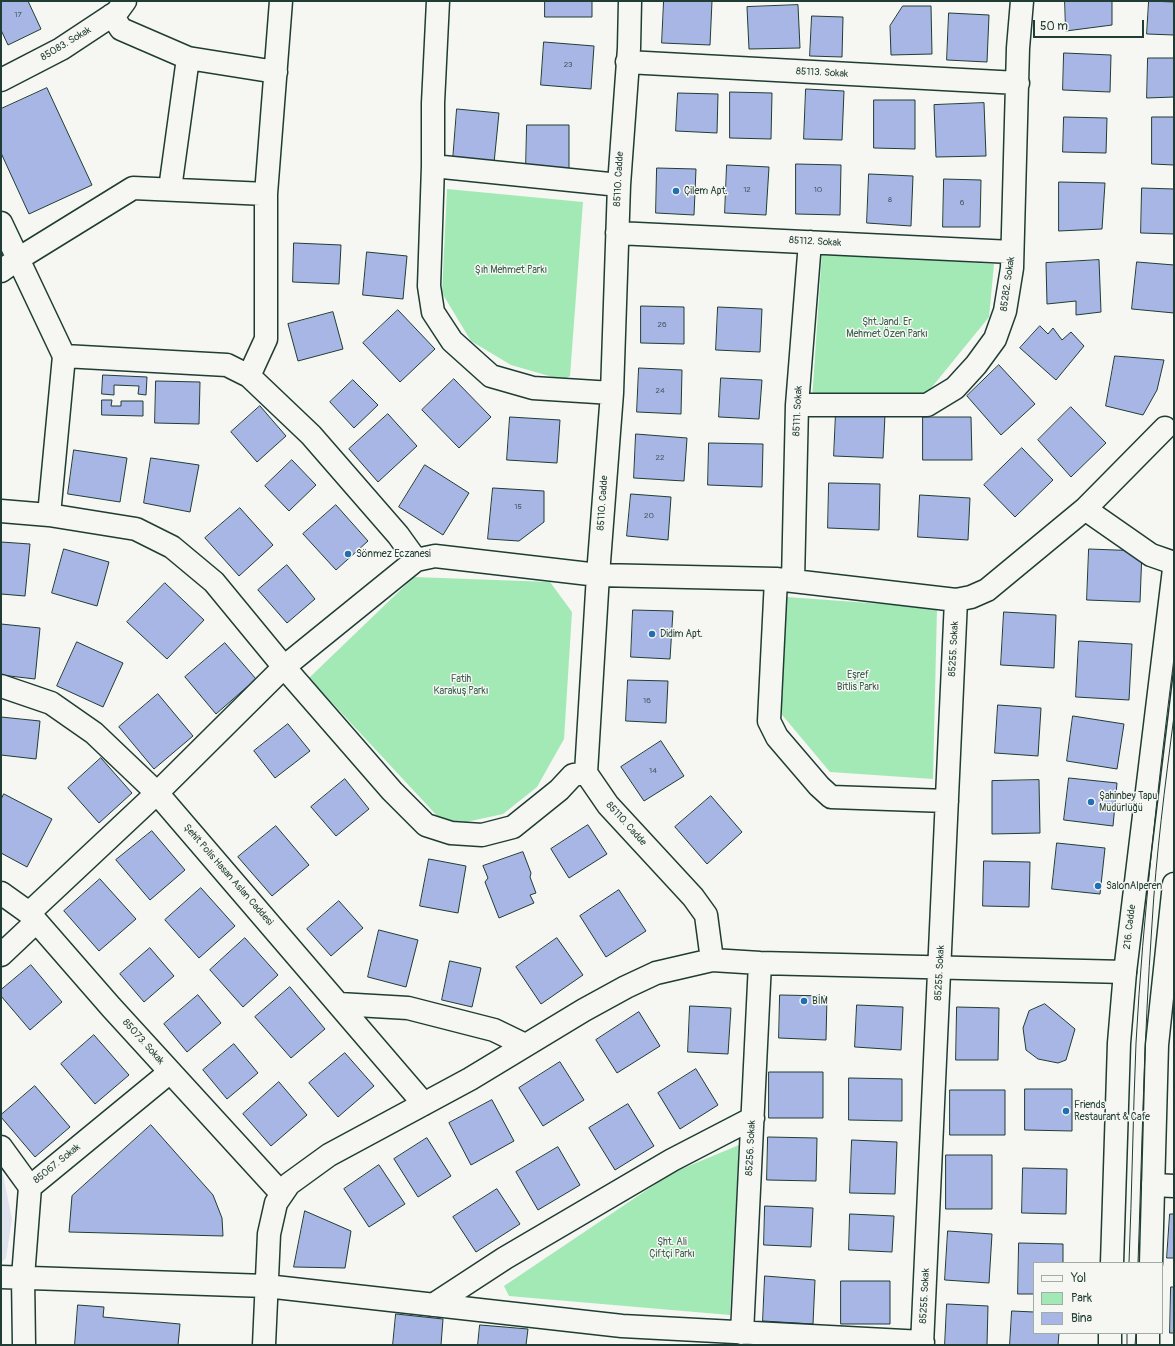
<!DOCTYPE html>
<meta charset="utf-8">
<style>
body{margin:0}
#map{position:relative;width:1175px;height:1346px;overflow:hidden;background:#f6f6f2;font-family:Pangolin,sans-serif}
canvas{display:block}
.frame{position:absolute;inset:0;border:2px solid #1f3d34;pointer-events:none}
.legend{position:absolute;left:1033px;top:1262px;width:130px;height:72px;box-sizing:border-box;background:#f6f6f2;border:1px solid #a0aca6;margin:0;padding:5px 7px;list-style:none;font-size:12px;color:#1f3d34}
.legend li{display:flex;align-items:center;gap:8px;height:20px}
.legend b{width:20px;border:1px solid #a0aca6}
.scale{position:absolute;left:1033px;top:20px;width:111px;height:18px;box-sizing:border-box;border:2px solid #1f3d34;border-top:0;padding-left:5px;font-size:12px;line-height:14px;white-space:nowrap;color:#1f3d34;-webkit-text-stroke:3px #f6f6f2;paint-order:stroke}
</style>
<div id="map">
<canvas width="1175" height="1346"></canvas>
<div class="frame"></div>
<ul class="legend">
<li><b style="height:5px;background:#f6f6f2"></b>Yol</li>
<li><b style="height:11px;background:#a3e9b5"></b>Park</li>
<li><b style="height:11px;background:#a8b6e6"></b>Bina</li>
</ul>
<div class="scale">50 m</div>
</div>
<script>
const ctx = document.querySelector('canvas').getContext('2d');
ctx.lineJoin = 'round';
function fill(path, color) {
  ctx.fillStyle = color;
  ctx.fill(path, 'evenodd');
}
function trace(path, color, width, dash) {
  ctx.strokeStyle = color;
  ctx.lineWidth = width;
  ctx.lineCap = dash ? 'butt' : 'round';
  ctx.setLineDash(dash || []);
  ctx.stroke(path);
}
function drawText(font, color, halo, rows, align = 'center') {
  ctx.font = font + ' Pangolin,sans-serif';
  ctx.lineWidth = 3;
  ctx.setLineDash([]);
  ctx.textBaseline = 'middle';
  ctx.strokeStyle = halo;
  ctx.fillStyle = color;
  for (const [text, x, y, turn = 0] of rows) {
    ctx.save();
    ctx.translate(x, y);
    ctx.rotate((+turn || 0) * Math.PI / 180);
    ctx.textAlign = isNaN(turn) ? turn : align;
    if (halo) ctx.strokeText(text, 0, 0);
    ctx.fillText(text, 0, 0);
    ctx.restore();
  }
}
fill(new Path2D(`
 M1,1173L3,1175L12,1219L6,1258L1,1263Z`), '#dfe3ee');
fill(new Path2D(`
 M447,189L583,202L570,376L563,380L511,365L471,341L442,293Z
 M822,253L994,264L989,317L923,398L812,400Z
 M414,577L550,582L572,612L564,739L537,787L503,814L466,822L441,820L309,678Z
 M787,597L937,608L933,779L830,772L778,710Z
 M739,1145L730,1315L509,1296L504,1286L672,1173Z`), '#a3e9b5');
const building = new Path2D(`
 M1,1H28L41,29L8,45L1,30Z
 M545,1H592V17H545Z
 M664,1H712L710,45L662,43Z
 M1065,1H1112V25L1066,31Z
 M1149,1L1174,2V35L1147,34Z
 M798,5L800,48L749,49L747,7Z
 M903,6H931L932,54L891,55L890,26Z
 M949,13L989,15L987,62L947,60Z
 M812,16L843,17L842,57L810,56Z
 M544,42L594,46L591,89L541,85Z
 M1064,53L1111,55L1110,92L1063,90Z
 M1148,58H1174V97L1147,98Z
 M47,88L92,185L29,214L1,153V109Z
 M806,89L844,91L842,140L804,139Z
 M730,92L772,93L771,139L730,138Z
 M678,93L718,94L717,133L676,131Z
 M874,100H915V149L874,148Z
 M984,103L986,156L936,157L934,105Z
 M457,109L499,113L494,163L453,160Z
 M1064,117L1107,118L1106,153L1063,152Z
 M1152,117H1174V165L1152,164Z
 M527,125H569V169L526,168Z
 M796,164L841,165L840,215L796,214Z
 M727,165L769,167L766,215L725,213Z
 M657,168L696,169L694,215L656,213Z
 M869,174L913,176L911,226L867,223Z
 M944,179L981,180L980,227H943Z
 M1059,182L1105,183L1102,229L1059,231Z
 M1142,188L1174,189V234L1141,233Z
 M294,243L341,245L339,284L293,282Z
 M367,252L407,256L403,299L363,295Z
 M1099,260L1101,312L1076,315V301L1047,304L1046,263Z
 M1137,262L1174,265V313L1132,309Z
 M641,306L684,307V344L641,343Z
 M718,307L762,309L760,352L716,350Z
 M398,310L435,349L400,382L363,343Z
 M333,312L343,349L298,361L288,324Z
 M1040,326L1048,334L1053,328L1062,340L1071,332L1084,346L1056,380L1020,348Z
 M1115,356L1164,360L1157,390L1143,415L1106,406Z
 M999,365L1035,404L1001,435L967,396Z
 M639,368L682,370L681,414L637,412Z
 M103,375L147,377L146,395L138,394L139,386L114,385V395L102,394Z
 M721,378L762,380L759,419L719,417Z
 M454,379L491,417L459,448L422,410Z
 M353,380L378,405L354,428L330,402Z
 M156,381L200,382L199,424L155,423Z
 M102,400H112L111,406H121V401H143V416L102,415Z
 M260,406L286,436L257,462L231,432Z
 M1071,407L1106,443L1071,477L1038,440Z
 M836,412L885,414L883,458L834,456Z
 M388,414L417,446L378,482L349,449Z
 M510,417L560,420L557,463L507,460Z
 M923,417H971L972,460H923Z
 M636,434L687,438L684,481L634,478Z
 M709,443L763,444L762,487L708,485Z
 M1022,448L1053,480L1015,517L984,485Z
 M74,450L127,458L120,502L68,494Z
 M151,458L199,465L190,512L144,503Z
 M292,460L316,485L289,511L265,486Z
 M425,465L469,493L443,535L399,507Z
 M829,483L880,484L879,530L828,528Z
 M493,488L544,491V522L519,541L488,539Z
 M631,494L671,497L668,540L627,536Z
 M920,495L970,498L968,540L918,537Z
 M336,505L368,541L336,570L303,534Z
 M240,508L273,545L239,576L205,538Z
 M1,542L30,544L25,596L1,594Z
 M64,549L109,562L97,606L52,593Z
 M1089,549L1142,551L1140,602L1087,600Z
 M287,565L315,599L287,623L258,590Z
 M165,583L204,620L167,659L127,622Z
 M633,610L673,611L670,659L631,657Z
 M1004,612L1056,615L1054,668L1001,665Z
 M1,624L40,628L35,679L1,675Z
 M1079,641L1132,644L1129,700L1076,697Z
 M77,642L123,663L103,707L57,686Z
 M225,643L256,679L216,714L185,677Z
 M628,680L668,681L666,723L626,721Z
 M158,694L193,736L154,769L119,727Z
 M998,705L1041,708L1038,756L995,753Z
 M1073,716L1124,724L1117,769L1067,761Z
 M1,717L40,721L36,759L1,755Z
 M288,724L310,751L275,778L254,751Z
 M661,741L684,776L644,801L621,767Z
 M101,758L132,793L99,823L68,788Z
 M1069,778L1117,783L1113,826L1064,820Z
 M345,779L369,809L336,836L311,807Z
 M1039,780L1040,833L992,834V781Z
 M4,794L52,819L27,867L1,853V800Z
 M711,796L742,832L707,864L675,827Z
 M588,825L607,854L569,878L551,849Z
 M276,826L309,865L272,896L238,857Z
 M152,831L185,870L150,900L116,860Z
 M1057,843L1105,848L1100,894L1052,889Z
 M523,852L531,873L530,877L536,893L530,895L534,903L499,918L485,882L488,878L483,866Z
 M429,859L466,866L458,913L420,906Z
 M984,861L1030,862L1029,907L983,906Z
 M100,879L136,919L99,951L64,911Z
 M201,888L235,926L199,958L165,920Z
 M619,890L646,931L606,957L580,916Z
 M339,901L363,928L331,956L307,929Z
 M379,930L418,940L406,987L368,977Z
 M245,938L278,975L243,1007L210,970Z
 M557,938L583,975L541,1004L516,967Z
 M150,948L174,976L144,1002L120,974Z
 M450,961L481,968L472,1007L442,1000Z
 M31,965L62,1002L30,1030L1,996V990Z
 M290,987L325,1029L291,1058L255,1017Z
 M198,995L221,1023L187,1052L164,1024Z
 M780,995L827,996L826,1040L779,1038Z
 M1045,1004L1075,1029L1066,1060L1058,1063L1038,1059L1026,1050L1023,1028L1029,1011Z
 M857,1005L903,1007L901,1050L855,1047Z
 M690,1006L731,1008L728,1054L688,1052Z
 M957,1007L999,1008L998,1060H956Z
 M639,1012L660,1046L617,1073L596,1040Z
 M94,1035L129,1075L95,1104L61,1064Z
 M234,1044L258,1073L227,1099L203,1070Z
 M345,1053L374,1086L338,1117L309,1083Z
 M560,1062L584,1100L543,1126L519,1088Z
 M696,1069L718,1105L680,1129L658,1093Z
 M769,1072H823V1118H769Z
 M849,1078L902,1079V1121L849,1120Z
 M279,1082L307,1115L271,1146L243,1114Z
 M35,1086L70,1127L35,1157L1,1117V1115Z
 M1025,1089H1072V1131L1025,1130Z
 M950,1090H1005V1135H950Z
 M492,1100L514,1141L471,1165L449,1123Z
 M628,1104L654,1146L615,1170L589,1128Z
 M151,1125L213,1195L222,1218L223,1236L69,1232L72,1196Z
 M768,1137L817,1138L816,1181L767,1180Z
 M427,1138L451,1176L418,1197L394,1159Z
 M852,1140L897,1142L895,1194L850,1193Z
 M558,1147L580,1185L538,1210L516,1172Z
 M946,1155H992V1209H946Z
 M379,1165L405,1204L369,1227L344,1189Z
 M1023,1168L1067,1169L1066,1214L1022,1213Z
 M497,1189L520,1224L476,1252L453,1217Z
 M765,1206L813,1208L811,1247L764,1245Z
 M305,1211L351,1231L345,1268L294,1267Z
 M850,1214L894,1216L892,1252L849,1250Z
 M1170,1214H1174V1258H1167Z
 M948,1231L992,1234L989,1283L945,1280Z
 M1019,1243L1063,1244V1263H1034V1294H1018Z
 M765,1276L815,1280L813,1324L763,1321Z
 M841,1281H890V1324H841Z
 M1171,1287H1174V1333H1170Z
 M947,1304L988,1306L987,1345H945Z
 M78,1305L104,1307L103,1317L180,1324L178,1345H75Z
 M1012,1311L1034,1312V1333H1059L1058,1345H1010Z
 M396,1314L443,1319L441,1345H393Z
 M480,1325L528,1329L526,1345H478Z`);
fill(building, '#a8b6e6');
trace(building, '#1f3d34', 1);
const minor = new Path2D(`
 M438,1L433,103V166L429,286L433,312L452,341L491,376L533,388L612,393
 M630,1L629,48L619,185L612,393L598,575L586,773L608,805L693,897L706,915L712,960
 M112,15L121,29L188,58L276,72
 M627,62L1018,83
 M1,80L61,49L117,12L125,1
 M433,166L619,185
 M170,189L188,58
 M1,223L64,356L49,515
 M617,233L1012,252
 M1,271L18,259L133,188L266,194
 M64,356L227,365L249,376L311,435L398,535L416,560
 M249,376L266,339V194L281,1
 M797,405H927L955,388L976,365L995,339L1005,311L1012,268L1018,48L1022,1
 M1085,509L1165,428
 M1,511L49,515L136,529L172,547L214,582L284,667L392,791L426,825L451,833L482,835L513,827L559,790L573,775L586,773
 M776,579L769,721L777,737L819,786L831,797L947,801
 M793,581L797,405L810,242
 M1,686L51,703L94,733L157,793L424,1104
 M1,893L29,913L111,1007L282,1194
 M29,913L157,793L284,667L416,560L435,556L598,575L776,579L956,600L971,597L987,590L1085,509L1151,555L1174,563
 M1,955L36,922
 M339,1004L408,1008L494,1030L525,1045
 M1,1147L30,1187
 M1153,1185L1174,1186
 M1,1277L266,1286L622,1326L923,1342
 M433,1305L505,1258L672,1160L753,1118
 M742,1333L760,963
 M24,1345L23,1277L30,1187L170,1072
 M264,1345L269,1234L276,1203L289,1184L329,1155L470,1079L584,1010L626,987L656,973L712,960L760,963L1125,972
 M922,1345L956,600`);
const major = new Path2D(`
 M1112,1263L1119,1043L1125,972L1174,569
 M1151,1263L1157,1045L1174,884
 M1110,1345V1333
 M1148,1345V1333`);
trace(minor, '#1f3d34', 25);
trace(major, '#1f3d34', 25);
trace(minor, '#f6f6f2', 22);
trace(major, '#f6f6f2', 22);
trace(new Path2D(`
 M1129,1263C1132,1190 1133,1116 1136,1043C1143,914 1158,786 1174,658
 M1138,1263C1142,1150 1144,1037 1152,924C1156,855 1165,786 1174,716
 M1127,1345V1333
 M1135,1345L1136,1333`), '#1f3d34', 1);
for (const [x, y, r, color] of [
 [676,191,4,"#1f6fb2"],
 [348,554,4,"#1f6fb2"],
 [652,634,4,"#1f6fb2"],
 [1091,802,4,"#1f6fb2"],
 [1098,886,4,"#1f6fb2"],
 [804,1001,4,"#1f6fb2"],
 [1066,1111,4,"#1f6fb2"]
]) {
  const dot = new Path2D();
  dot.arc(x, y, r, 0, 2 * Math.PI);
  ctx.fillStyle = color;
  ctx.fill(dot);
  trace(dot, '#f6f6f2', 1.5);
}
drawText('8px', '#415b60', null, [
 ["17",18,15],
 ["23",568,65],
 ["12",747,190],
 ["10",818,190],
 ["8",890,200],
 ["6",962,203],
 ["26",662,325],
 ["24",660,391],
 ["22",660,458],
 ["15",518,507],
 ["20",649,516],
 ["16",647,701],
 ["14",653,771]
]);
drawText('10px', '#1f3d34', '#f6f6f2', [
 ["85083. Sokak",66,44,-31],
 ["85113. Sokak",822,73,3],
 ["85110. Cadde",619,179,-87],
 ["85112. Sokak",815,242,3],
 ["85282. Sokak",1008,284,-82],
 ["85111. Sokak",798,411,-87],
 ["85110. Cadde",603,503,-86],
 ["85255. Sokak",954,649,-87],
 ["85110. Cadde",626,824,48],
 ["Şehit Polis Hasan Aslan Caddesi",228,875,49],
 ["216. Cadde",1130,927,-83],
 ["85255. Sokak",940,973,-87],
 ["85073. Sokak",143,1042,48],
 ["85256. Sokak",751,1148,-87],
 ["85067. Sokak",57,1164,-39],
 ["85255. Sokak",925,1296,-87]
]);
drawText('10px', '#1f3d34', '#f6f6f2', [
 ["Çilem Apt.",684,191],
 ["Sönmez Eczanesi",356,554],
 ["Didim Apt.",660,634],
 ["Şahinbey Tapu",1099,796],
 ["Müdürlüğü",1099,808],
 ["SalonAlperen",1106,886],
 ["BİM",812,1001],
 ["Friends",1074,1105],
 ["Restaurant & Cafe",1074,1117]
], 'left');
drawText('10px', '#395f4e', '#f6f6f2', [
 ["Şıh Mehmet Parkı",511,270],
 ["Şht.Jand. Er",887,322],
 ["Mehmet Özen Parkı",887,334],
 ["Eşref",858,675],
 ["Bitlis Parkı",858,687],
 ["Fatih",461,679],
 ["Karakuş Parkı",461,691],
 ["Şht. Ali",672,1242],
 ["Çiftçi Parkı",672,1254]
]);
</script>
